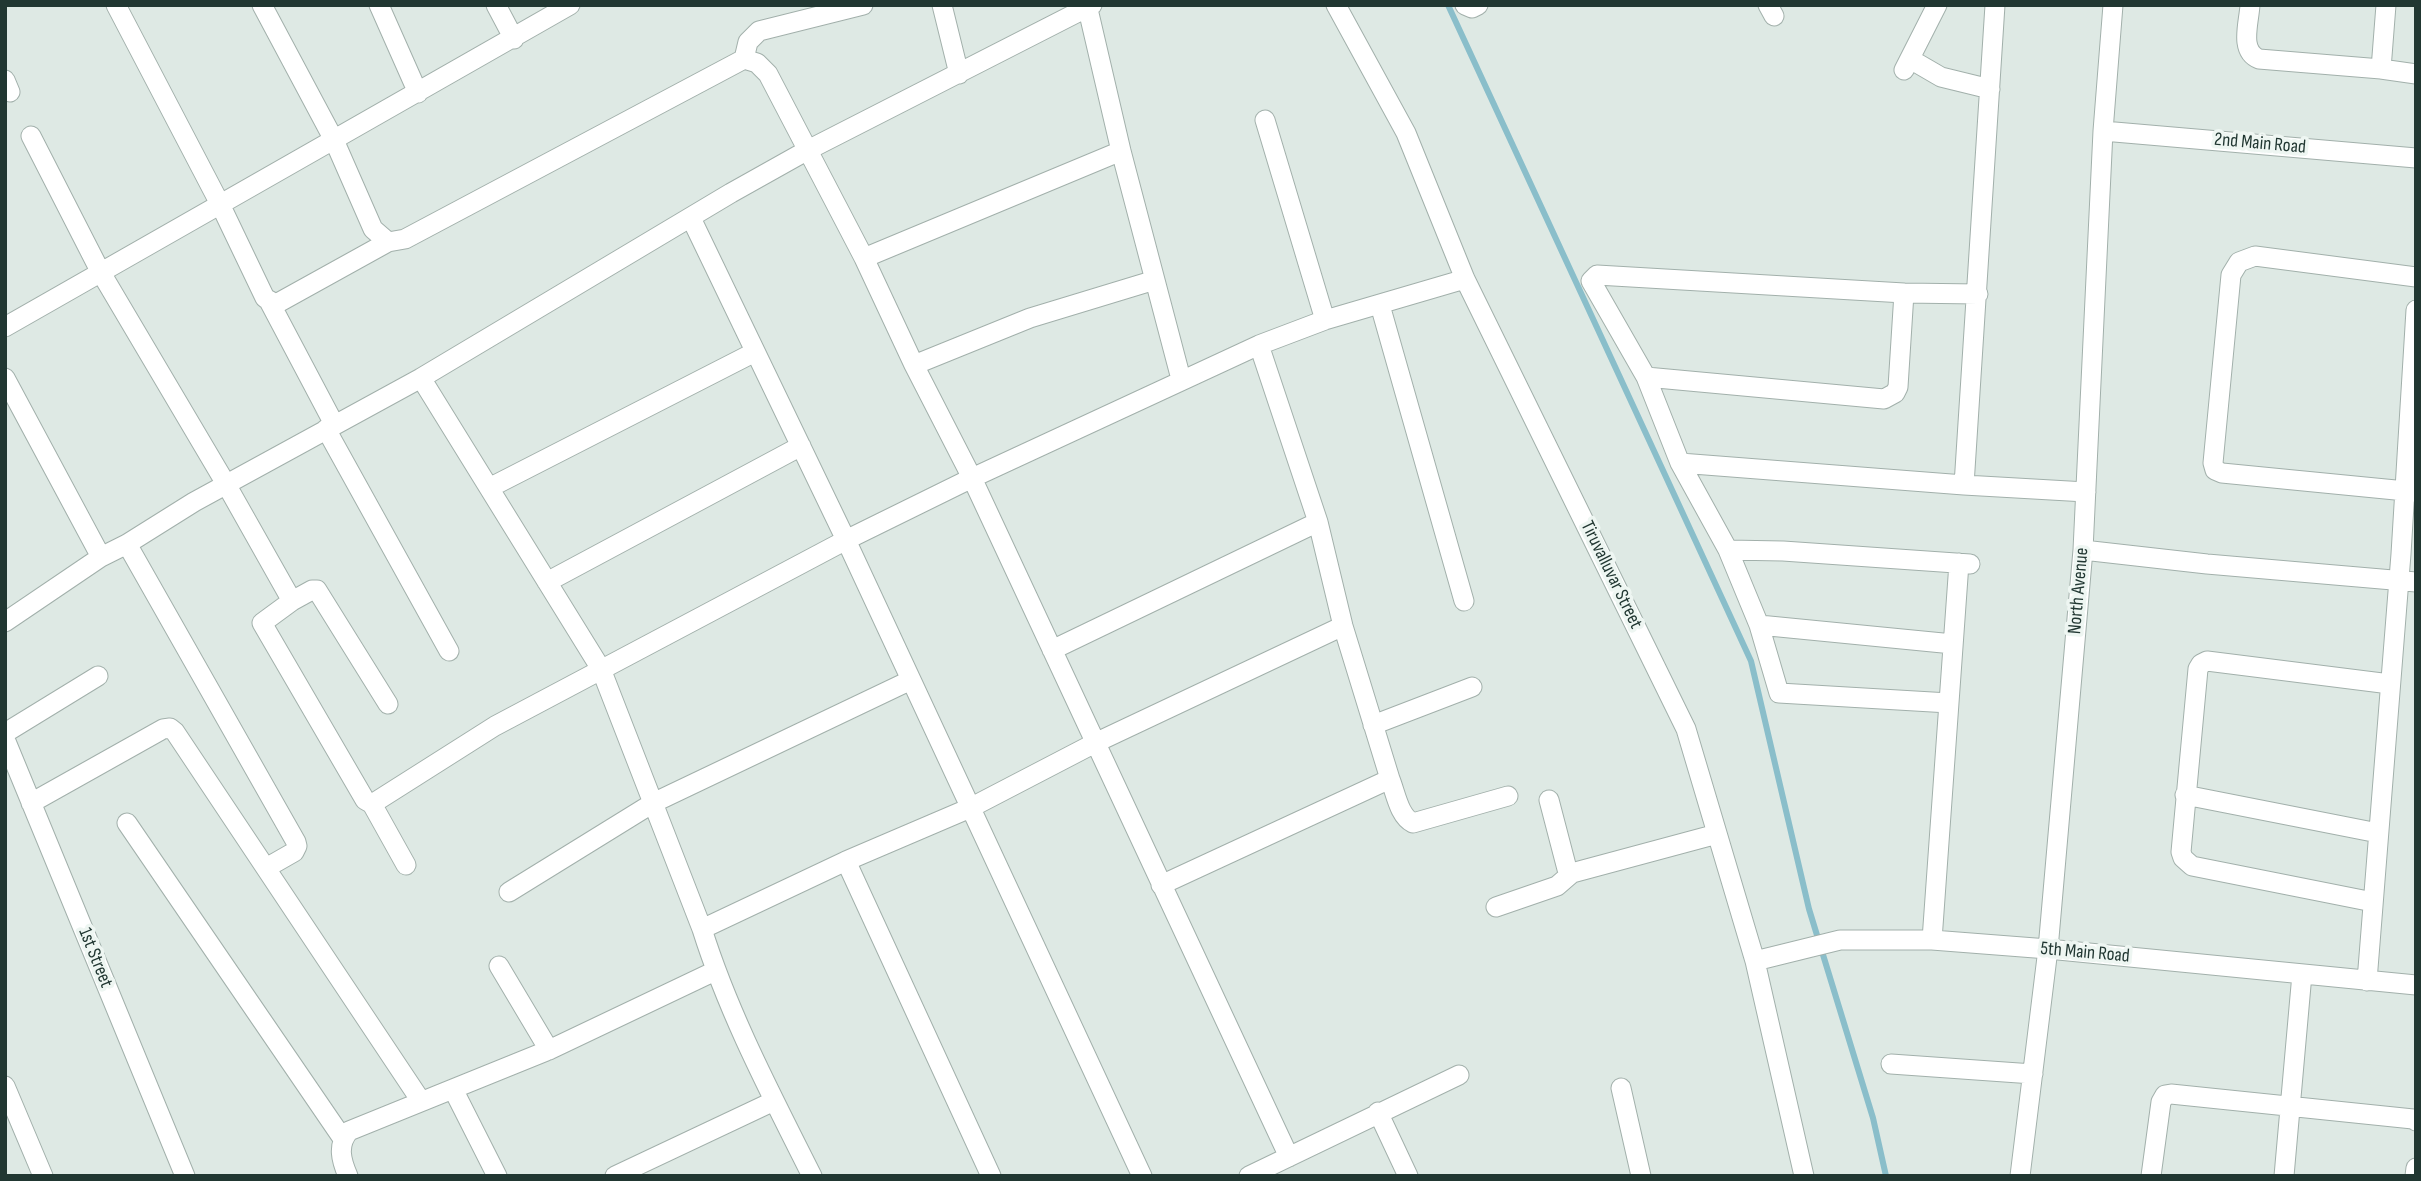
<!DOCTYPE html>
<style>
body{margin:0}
#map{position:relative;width:2421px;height:1181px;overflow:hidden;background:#dee9e4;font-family:"Sofia Sans Condensed",sans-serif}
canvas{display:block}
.frame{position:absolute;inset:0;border:7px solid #213732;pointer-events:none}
</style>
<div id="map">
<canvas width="2421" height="1181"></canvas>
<div class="frame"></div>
</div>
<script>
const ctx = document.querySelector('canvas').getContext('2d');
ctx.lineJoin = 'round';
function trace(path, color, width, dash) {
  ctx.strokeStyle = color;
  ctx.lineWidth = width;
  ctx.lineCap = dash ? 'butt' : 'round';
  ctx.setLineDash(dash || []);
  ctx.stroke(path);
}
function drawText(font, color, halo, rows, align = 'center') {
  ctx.font = font + ' "Sofia Sans Condensed",sans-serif';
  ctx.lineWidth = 7;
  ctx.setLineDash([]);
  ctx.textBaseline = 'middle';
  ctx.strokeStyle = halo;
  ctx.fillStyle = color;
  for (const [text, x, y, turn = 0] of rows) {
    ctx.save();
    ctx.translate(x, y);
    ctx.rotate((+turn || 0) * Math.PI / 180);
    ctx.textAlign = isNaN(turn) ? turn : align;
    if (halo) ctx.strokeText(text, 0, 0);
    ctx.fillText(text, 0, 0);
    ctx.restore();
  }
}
trace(new Path2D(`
 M1448,5L1751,661L1809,909L1873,1118L1886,1176`), '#8abeca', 6);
const minor = new Path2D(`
 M116,5L220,204L265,298L276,304L388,242L405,239L744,59L757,63L768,74L864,258L914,365L972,478L1289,1157
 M262,5L334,140L373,229L388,242
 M379,5L418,93
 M496,5L514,39
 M942,5L959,74
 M1087,5L1121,151L1181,379
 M1336,5L1406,133L1465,279L1686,729L1755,961L1804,1176
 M1465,5L1472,8L1478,5
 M1768,5L1774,16
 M2250,5C2249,23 2239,51 2259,59L2381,69L2386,5
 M744,59L748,42L759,31L863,5
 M1910,59L1941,77L1990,89
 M2381,69L2416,74
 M1904,70L1937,5
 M5,80L10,92
 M1265,120L1325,320
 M2103,131L2416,158
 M31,136L100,271L226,484L292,601L312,590H317L388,704
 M691,218L846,540L1142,1176
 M864,258L1121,151
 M2416,277L2255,256L2239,262L2231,275L2213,463L2215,470L2222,473L2416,492
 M1904,293L1597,275L1591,281L1646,377L1680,463L1728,550L1759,625L1779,693L1949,703
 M269,301L334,424
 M1380,305L1464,601
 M5,327L570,5
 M914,365L1030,318L1155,280
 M1646,377L1884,399L1895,393L1898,387L1904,293L1978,294
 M5,378L101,557
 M421,378L601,669L702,929C729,1015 772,1096 812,1176
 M326,429L449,651
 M1680,463L1964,485L2086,492
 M1964,485L1995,5
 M489,488L755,352
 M127,544L296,842L297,846L294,852L266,868
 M1728,550L1783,551L1970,564
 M2083,550L2207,564L2416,582
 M547,582L801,446
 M292,601L262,623L365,800L372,804L495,726L846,540L972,478L1259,345L1325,320L1465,279
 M5,622L101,557L127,544L194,502L421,378L731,193L806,151L1092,5
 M1759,625L1953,644
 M1052,650L1318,522
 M1373,725L1472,687
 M5,733L98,676
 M5,739L185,1176
 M1390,779C1396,794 1399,816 1413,823L1508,796
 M2185,795L2378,833
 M1549,800L1567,869L1572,873L1717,834
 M31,803L163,729L170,728L175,732L421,1101
 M372,804L406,865
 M127,823L343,1139
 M846,861L991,1176
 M1161,885L1390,779L1343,626L1318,522L1259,345
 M509,892L653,803L911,680
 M2373,902L2192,866L2183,858L2181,852L2198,669L2201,664L2207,661L2390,684
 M1496,907L1557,886L1572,873
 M702,929L846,861L970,808L1095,743L1343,626
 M1932,940L1959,563
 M1755,961L1840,940H1932L2048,949L2416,985
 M499,966L549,1050
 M2367,981L2401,554L2416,310
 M1891,1064L2033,1074
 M5,1086L43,1176
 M1621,1088L1641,1176
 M453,1089L497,1176
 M1378,1112L1408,1176
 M348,1176C341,1160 337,1145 349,1131L549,1050L715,971
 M615,1176L774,1101
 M1249,1176L1459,1075
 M2020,1176L2048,949L2083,550L2103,131L2113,5
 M2151,1176L2161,1102L2165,1095L2171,1094L2413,1119L2416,1121
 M2284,1176L2302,974
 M2415,1176L2416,1168`);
trace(minor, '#a2b0ab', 21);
trace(minor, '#fff', 19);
drawText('19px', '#213732', '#eef6f2', [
 ["2nd Main Road",2260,144,5],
 ["Tiruvalluvar Street",1611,575,64],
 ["North Avenue",2079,591,-85],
 ["5th Main Road",2085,953,5],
 ["1st Street",95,958,68]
]);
</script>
